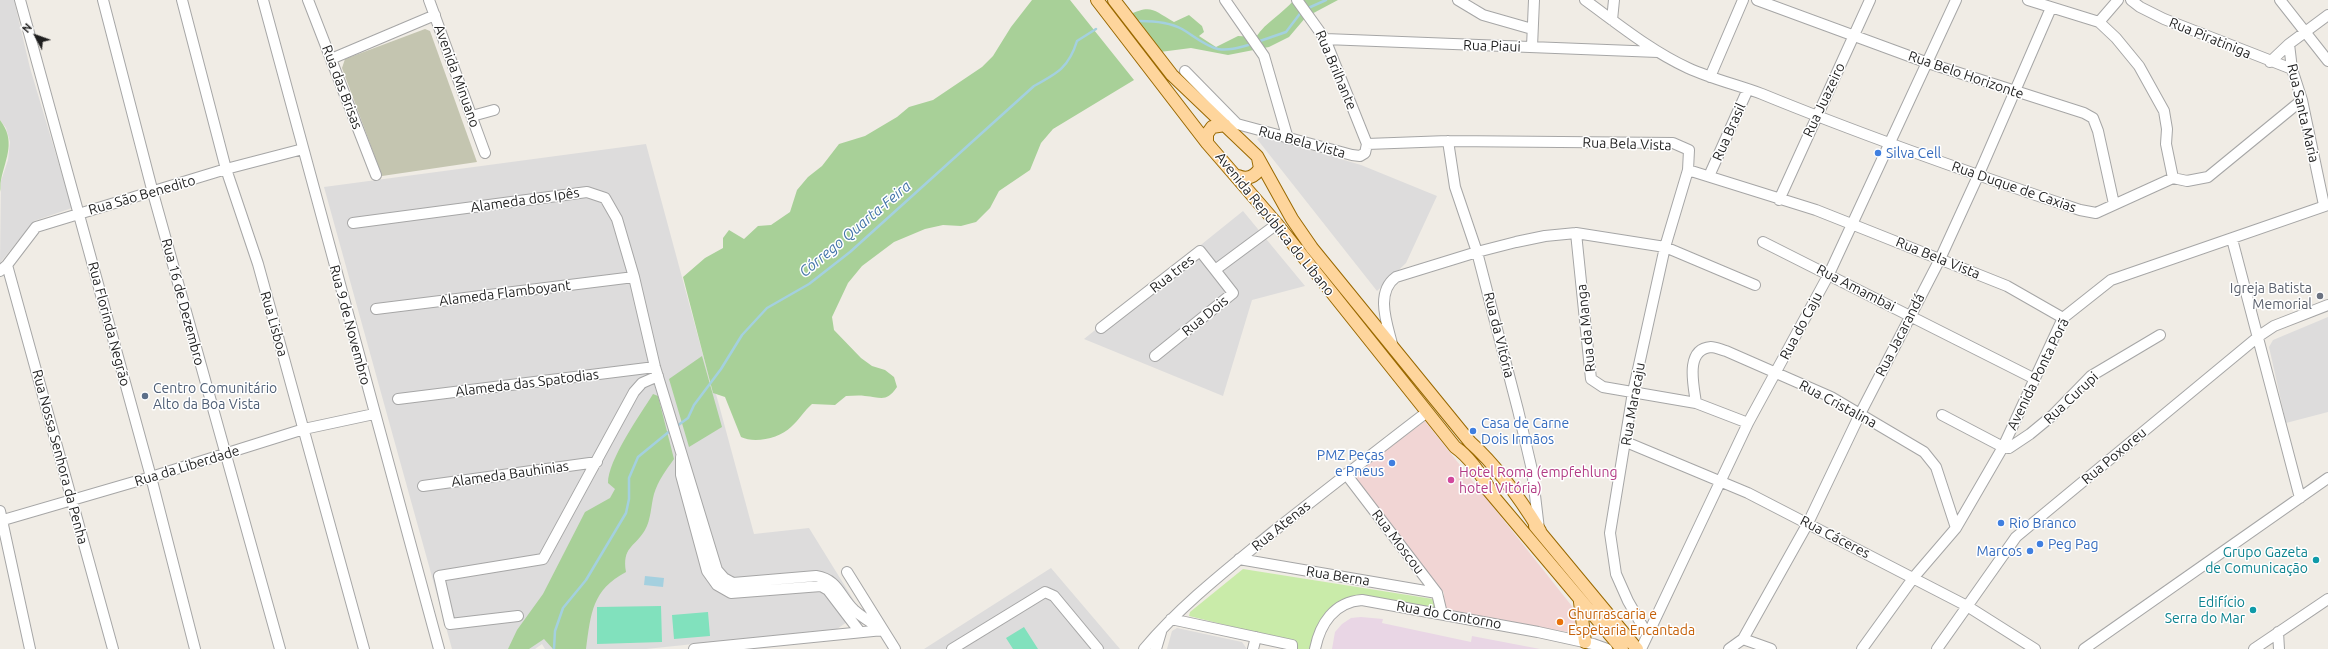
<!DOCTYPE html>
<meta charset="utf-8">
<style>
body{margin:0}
#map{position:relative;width:2328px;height:649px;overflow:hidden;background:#f0ece5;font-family:Ubuntu,sans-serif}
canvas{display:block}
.north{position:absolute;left:16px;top:16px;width:40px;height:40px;-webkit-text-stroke:3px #fff;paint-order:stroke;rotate:311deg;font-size:11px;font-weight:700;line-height:16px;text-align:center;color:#1f1f1f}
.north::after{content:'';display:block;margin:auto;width:14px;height:18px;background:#1f1f1f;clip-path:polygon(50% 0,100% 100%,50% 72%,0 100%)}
</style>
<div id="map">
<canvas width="2328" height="649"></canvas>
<div class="north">N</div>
</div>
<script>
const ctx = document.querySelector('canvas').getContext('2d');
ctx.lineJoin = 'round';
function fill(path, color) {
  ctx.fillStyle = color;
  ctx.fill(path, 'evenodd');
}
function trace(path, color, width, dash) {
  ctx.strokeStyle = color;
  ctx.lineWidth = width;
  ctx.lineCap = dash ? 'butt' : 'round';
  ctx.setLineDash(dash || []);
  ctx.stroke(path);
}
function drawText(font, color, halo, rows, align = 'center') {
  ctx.font = font + ' Ubuntu,sans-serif';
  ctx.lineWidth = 3;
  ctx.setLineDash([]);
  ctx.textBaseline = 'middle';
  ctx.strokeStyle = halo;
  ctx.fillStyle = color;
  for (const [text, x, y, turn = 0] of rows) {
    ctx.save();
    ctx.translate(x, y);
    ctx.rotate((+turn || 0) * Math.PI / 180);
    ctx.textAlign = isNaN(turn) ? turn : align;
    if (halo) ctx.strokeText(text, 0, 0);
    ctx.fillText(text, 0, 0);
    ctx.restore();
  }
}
fill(new Path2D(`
 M0,0H14L30,68L72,208L34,221L0,263L1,181L8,160L10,142L6,128L0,120Z
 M1262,136L1361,165L1437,196L1406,263L1377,291L1257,139Z
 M646,144L713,392L716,394L754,534L809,528L861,612L837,629L646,649H545L542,644L535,649H452L324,187Z
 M1243,211L1305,286L1252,300L1223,396L1084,339Z
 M2328,317V412L2286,423L2269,347L2273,340Z
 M1051,568L1120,649H924Z
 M1177,628L1242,642L1247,649H1167L1172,631Z`), '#dddcdc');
fill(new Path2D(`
 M1425,421L1575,610L1579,634L1444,610V593L1353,475Z`), '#f1d5d4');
fill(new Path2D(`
 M1361,617L1383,619L1382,623L1471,642L1472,636L1540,649H1332L1335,632L1342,624L1351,618Z`), '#e9d6e5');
fill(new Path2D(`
 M425,29L430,31L477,162L382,176L342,68L345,59Z`), '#c4c5b0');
fill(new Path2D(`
 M1243,569L1433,599L1437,602L1440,611L1361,597L1325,615L1316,631L1313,649H1296L1297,644L1295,642L1189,616L1190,612Z`), '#c9eba9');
fill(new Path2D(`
 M1032,0H1070L1134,80L1053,129L1041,143L1030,170L999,191L990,208L976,222L961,226L943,225L925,229L894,242L862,266L848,283L832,317L834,330L861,358L872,366L885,370L894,377L897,387C886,403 881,397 865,396C858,395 852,396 846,396L835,405L812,404C804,411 799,420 791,427C780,438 755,444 741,437L725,397L713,393L683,277L705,258L723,248V238L729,230L744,239L758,226L771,225L790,212L797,190L808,177L822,166L839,144L865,136L897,117L909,107L933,100L982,67L993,56L1011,27Z
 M1294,0H1338L1306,17L1289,37L1269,47L1228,55L1191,48L1160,52L1128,15C1152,4 1153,10 1174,22L1189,15L1202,26L1204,32L1199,36L1216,47L1238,36L1256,37C1266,22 1282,14 1294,0Z
 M0,120C16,141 6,157 1,180C0,184 1,188 0,192Z
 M702,356L722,427L689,447L669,379Z
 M653,394L658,396L674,459C666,470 658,481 654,494C651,505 651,520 645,530C634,548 622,547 626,572C592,590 591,613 586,649H553L544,639L529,649H508L517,630L543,594L585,512L610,498L615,489L608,483C608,460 640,415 653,394Z`), '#a8d098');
fill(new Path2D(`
 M661,606L662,642L597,644V607Z
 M708,612L710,636L674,639L672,615Z
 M1024,627L1038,649H1013L1006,638Z`), '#81e1bd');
fill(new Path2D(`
 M645,576L664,578L663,587L644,585Z`), '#a4d0df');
trace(new Path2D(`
 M1306,9L1326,0
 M1140,21C1155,21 1169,22 1182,29C1194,36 1205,46 1218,49C1230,51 1241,47 1252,44
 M1257,42L1286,32L1302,11
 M677,426L688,418L694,405L721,369L742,335L767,308L809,284L850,252L1034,86C1058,73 1069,67 1077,41L1096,29
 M554,649L555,631L563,608L586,580L626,513L629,499V478L638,457L671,430`), '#a4d0df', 2.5);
const minor = new Path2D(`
 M20,0L151,477L195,649
 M103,0L153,193L280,649
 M182,0L226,169L258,264L364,649
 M263,0L439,649
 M308,0L376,175
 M429,0L485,153
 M1225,0L1264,56L1288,139
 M1458,0L1483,15L1532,29
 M1585,0C1618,24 1651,51 1688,68C1712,79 1738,85 1762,94C1867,137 1973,174 2080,210L2096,213L2173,178L2187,181L2208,177L2302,100
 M1757,0L1928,63L2084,113L2093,118L2098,131L2114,204
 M2028,0L2099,22L2116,38L2139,66L2164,111L2167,129L2166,144L2173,178
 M2131,0L2140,7L2164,19L2292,69
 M2280,0L2328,61
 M1612,20L1614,0
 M2099,22L2118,0
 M1325,39L1658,52
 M2289,44L2292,69L2302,100L2324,205
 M1532,47L1534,0
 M331,59L435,15
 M2270,62L2289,44L2328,15
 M1185,71L1237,124
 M1710,77L1743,0
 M472,116L494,110
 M1225,125L1237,124L1352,155L1360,156L1365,153L1367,144L1325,39L1297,0
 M1448,141L1455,187L1477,252L1518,410L1532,470L1539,529
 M1367,144L1448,141L1673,143L1689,150L1688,170L1665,247L1633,392L1610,533L1616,574L1628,601L1647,634
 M1688,170L1816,210L1869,231L2007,286L2063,318
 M1709,176L1748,89
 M1779,200L1870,0
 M353,223L587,192L605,198L617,219L634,277L655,367L717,570L724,578L733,583L816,576C839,580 839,596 854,610C863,618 873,624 883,630
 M1576,233L1591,379L1603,387L1696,403L1748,423
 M2232,239L2300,498
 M1763,242L2035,379
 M7,265L113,649
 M0,271L7,265L36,227L226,169L303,149
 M376,309L634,277
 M1101,328L1200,251L1215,270L1277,224
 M1393,348C1388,326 1374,293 1396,277L1477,252L1516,242L1545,236L1576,233L1665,247L1755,285
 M1155,356L1233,293L1215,270
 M398,399L655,367
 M1696,403C1694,387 1684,349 1711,347C1715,347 1722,350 1726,351L1831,397L1924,452L1936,467L1956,528
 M1942,415L2003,447L2009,448L2030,434L2053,415L2091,376L2160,335
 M1626,442L1748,493L1967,606L2035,649
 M681,457V475L707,571L717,585L731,593L821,586L828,590L860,632
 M1346,474L1437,593L1442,614
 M423,486L597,462
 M0,511L30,649
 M0,521L151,477L304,429L374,414
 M1239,559L1437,593
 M847,572L895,649
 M518,616L450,624L439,576L543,559L634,392L642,383L658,376
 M1171,619L1292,645V649
 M2278,632L2279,649
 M1743,639L1771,649
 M694,649L883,630
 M952,649L1045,592L1054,596L1098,649
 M1144,649C1182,604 1229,568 1274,531C1325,491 1376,451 1427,412
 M1156,649L1161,632
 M1253,649L1256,637
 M1315,649C1320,624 1334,602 1362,600L1538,632L1593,644L1607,649
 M1641,649L1748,423L1829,274L1956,0
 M1729,649L1743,639L1808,523L1860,414L1940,259L1978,176L2051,8
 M1862,649L1914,577L1956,528L2003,447L2063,318L2111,280L2328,205
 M1937,649L2016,537L2259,336L2274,326L2328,305
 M2084,649L2328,478
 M2254,649L2328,599`);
const major = new Path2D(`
 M1097,0L1207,143L1277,224L1455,447C1471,458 1483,477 1493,495
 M1114,0L1172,75L1257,156L1292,219L1312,248L1470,442C1497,466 1521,500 1540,531
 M1207,143V134L1212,127L1225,125
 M1238,176C1247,180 1255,177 1260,168L1258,158
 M1488,490L1622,649
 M1535,526L1637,649
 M1580,602L1585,642`);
trace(minor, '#a6a6a6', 12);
trace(major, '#9a6900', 14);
trace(minor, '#fff', 10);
trace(major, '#fed59c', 12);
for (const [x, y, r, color] of [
 [1878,153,4,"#3f7fe0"],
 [2320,296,4,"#6b7280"],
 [145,396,4,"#5c6f8a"],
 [1473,431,4,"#3f7fe0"],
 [1392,463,4,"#3f7fe0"],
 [1451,480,4,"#d1479c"],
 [2001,523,4,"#3f7fe0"],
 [2040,544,4,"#3f7fe0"],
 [2030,551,4,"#3f7fe0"],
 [2316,560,4,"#0f9aa8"],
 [2253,610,4,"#0f9aa8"],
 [1560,622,4,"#e8710a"]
]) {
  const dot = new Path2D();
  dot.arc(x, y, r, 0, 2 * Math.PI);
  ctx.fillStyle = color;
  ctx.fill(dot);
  trace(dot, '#fff', 1.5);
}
drawText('14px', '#1f1f1f', '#fff', [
 ["Rua Piratiniga",2210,38,22],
 ["Rua Piaui",1492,46,2],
 ["Rua Brilhante",1336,70,67],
 ["Rua Belo Horizonte",1966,75,19],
 ["Avenida Minuano",457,76,70],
 ["Rua das Brisas",342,87,69],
 ["Rua Juazeiro",1824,100,-65],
 ["Rua Santa Maria",2303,113,77],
 ["Rua Brasil",1729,132,-66],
 ["Rua Bela Vista",1302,142,15],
 ["Rua Bela Vista",1627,144,2],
 ["Rua Duque de Caxias",2014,187,19],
 ["Rua São Benedito",142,195,-16],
 ["Alameda dos Ipês",525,200,-8],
 ["Avenida República do Líbano",1275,224,51],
 ["Rua Bela Vista",1938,258,22],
 ["Rua tres",1172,274,-38],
 ["Rua Amambai",1856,288,27],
 ["Alameda Flamboyant",505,293,-7],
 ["Rua 16 de Dezembro",183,302,75],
 ["Rua Dois",1205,316,-39],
 ["Rua Florinda Negrão",109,324,75],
 ["Rua Lisboa",274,324,74],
 ["Rua 9 de Novembro",350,325,75],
 ["Rua do Caju",1801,326,-62],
 ["Rua da Manga",1586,328,-96],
 ["Rua da Vitória",1499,335,76],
 ["Rua Jacarandá",1900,335,-63],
 ["Avenida Ponta Porã",2038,374,-64],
 ["Alameda das Spatodias",527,383,-7],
 ["Rua Curupi",2071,398,-43],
 ["Rua Maracaju",1633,404,-80],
 ["Rua Cristalina",1838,404,28],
 ["Rua Poxoreu",2114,456,-40],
 ["Rua Nossa Senhora da Penha",60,457,75],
 ["Rua da Liberdade",187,466,-17],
 ["Alameda Bauhinias",510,474,-8],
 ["Rua Atenas",1281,526,-39],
 ["Rua Cáceres",1835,537,27],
 ["Rua Moscou",1398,542,53],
 ["Rua Berna",1338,576,9],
 ["Rua do Contorno",1449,615,10]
]);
drawText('14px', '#366cbe', '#fff', [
 ["Silva Cell",1886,153],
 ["Casa de Carne",1481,423],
 ["Dois Irmãos",1481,439],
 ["PMZ Peças",1384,455,"right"],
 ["e Pneus",1384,471,"right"],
 ["Rio Branco",2009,523],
 ["Peg Pag",2048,544],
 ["Marcos",2022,551,"right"]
], 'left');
drawText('14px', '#5b616d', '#fff', [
 ["Igreja Batista",2312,288],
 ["Memorial",2312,304]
], 'right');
drawText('14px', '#4e5e75', '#fff', [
 ["Centro Comunitário",153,388],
 ["Alto da Boa Vista",153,404]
], 'left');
drawText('14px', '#b23c85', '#fff', [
 ["Hotel Roma (empfehlung",1459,472],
 ["hotel Vitória)",1459,488]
], 'left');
drawText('14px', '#0d838f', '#fff', [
 ["Grupo Gazeta",2308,552],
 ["de Comunicação",2308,568],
 ["Edifício",2245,602],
 ["Serra do Mar",2245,618]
], 'right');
drawText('14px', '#c56008', '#fff', [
 ["Churrascaria e",1568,614],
 ["Espetaria Encantada",1568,630]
], 'left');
drawText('italic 15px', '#4576a9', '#fff', [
 ["Córrego Quarta-Feira",855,229,-40]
]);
</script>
